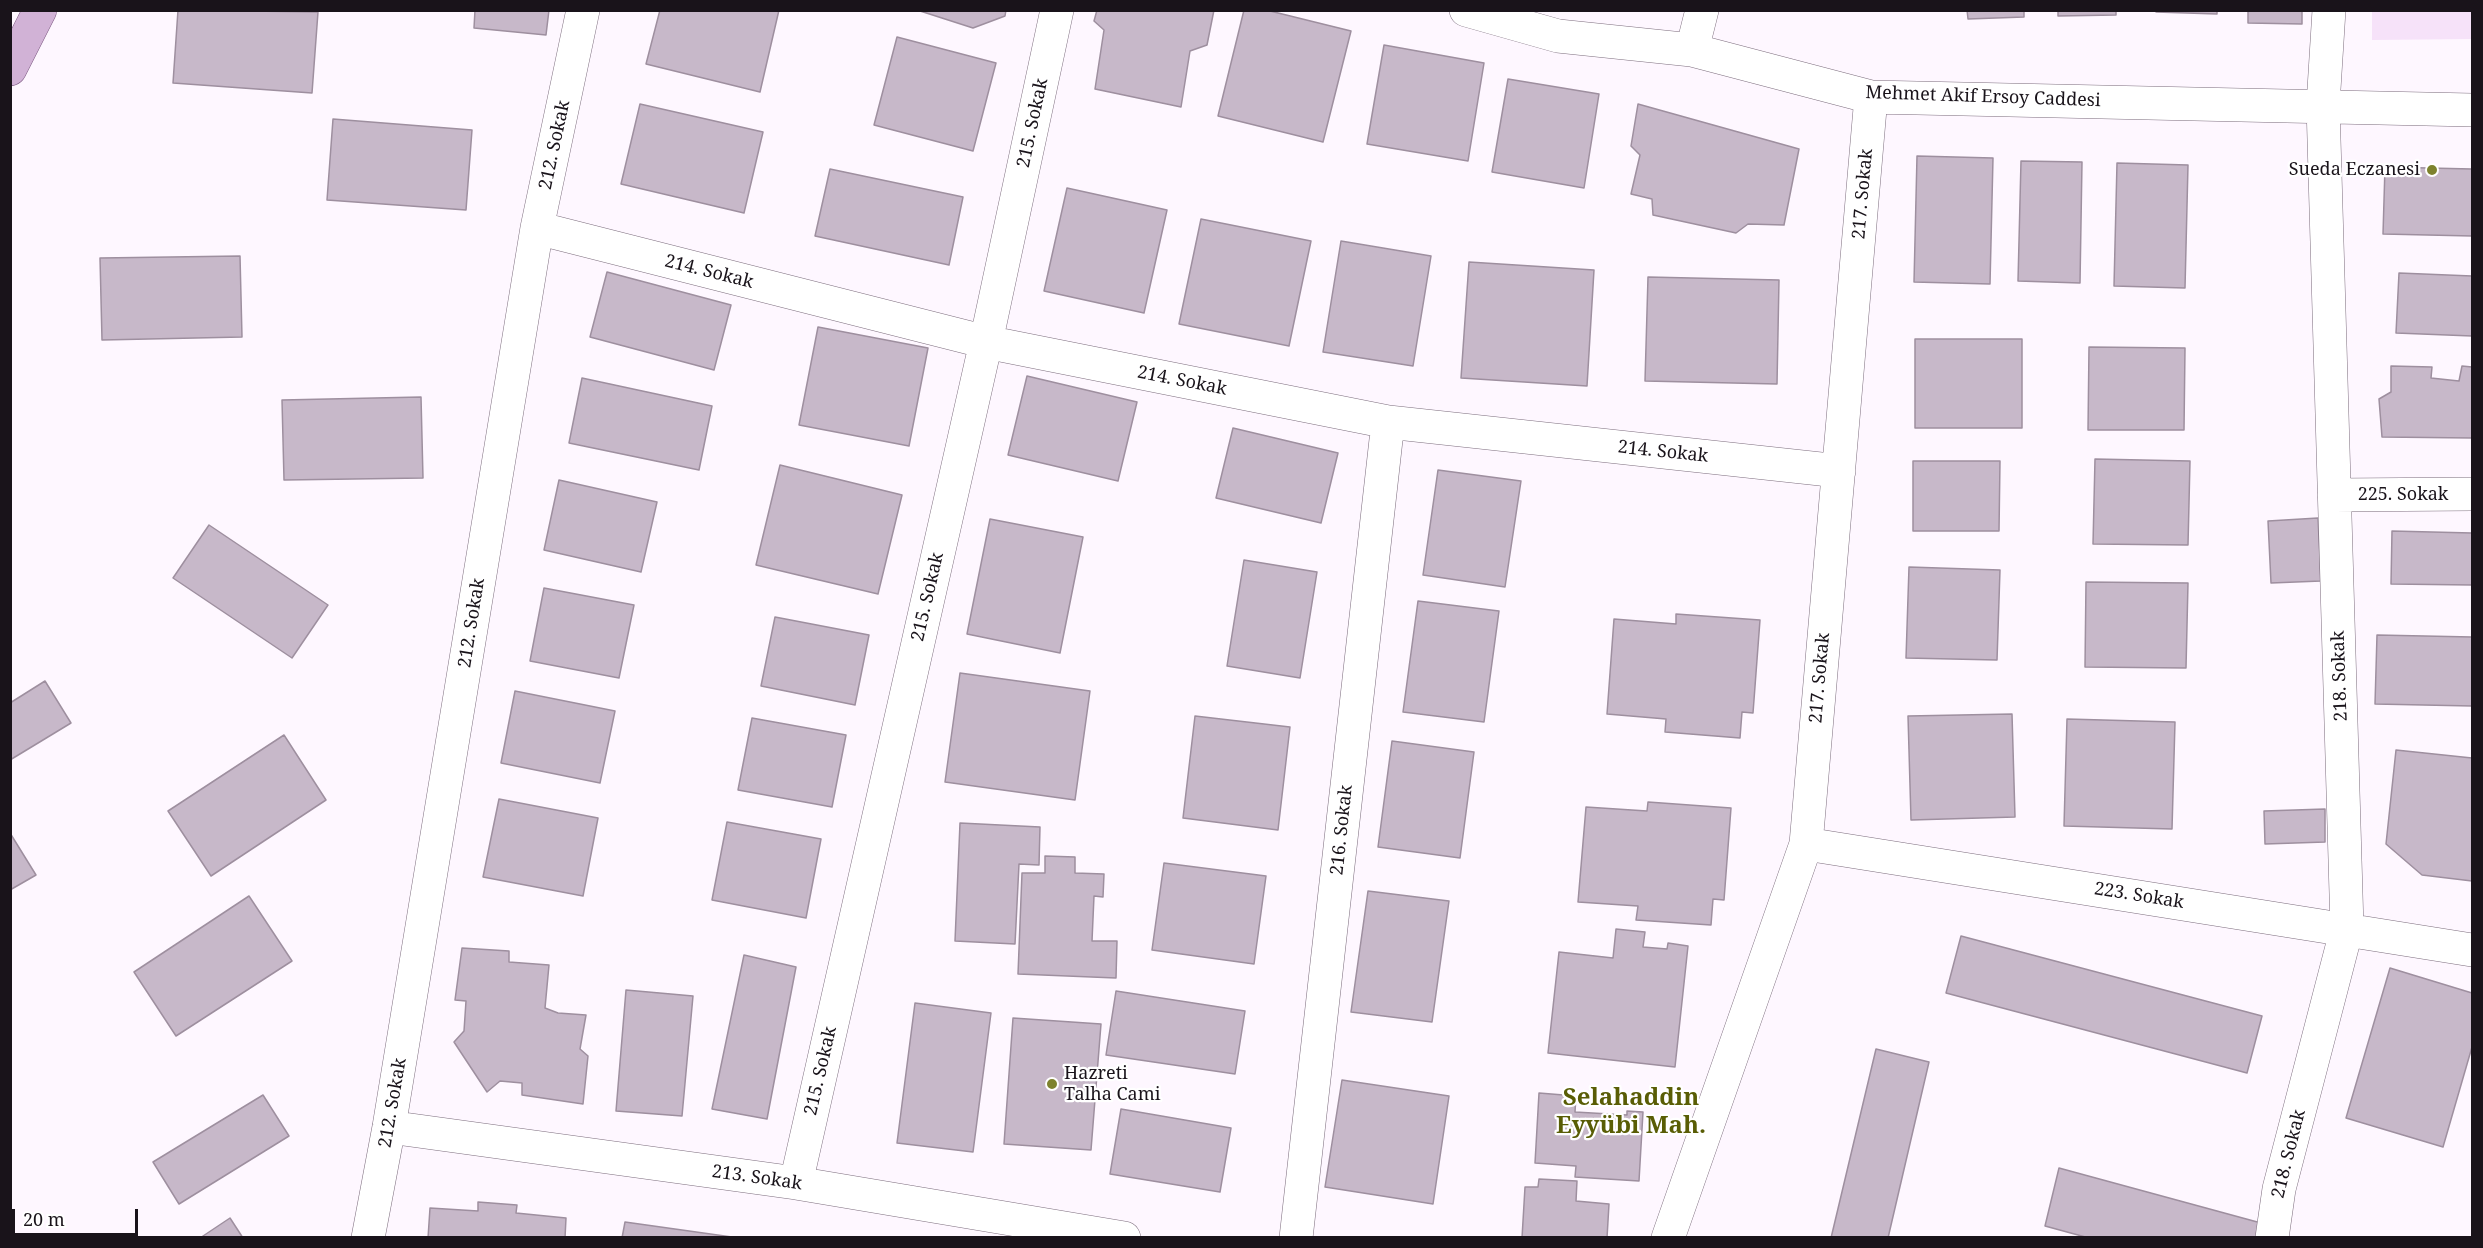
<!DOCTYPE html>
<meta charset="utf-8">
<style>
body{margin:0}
#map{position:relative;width:2483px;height:1248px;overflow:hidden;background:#fef7ff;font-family:"Noto Serif",serif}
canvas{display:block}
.frame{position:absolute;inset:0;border:12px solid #19131a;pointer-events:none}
.scale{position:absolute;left:12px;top:1209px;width:126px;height:27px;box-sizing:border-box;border:3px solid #19131a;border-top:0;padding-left:8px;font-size:18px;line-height:21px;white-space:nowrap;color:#19131a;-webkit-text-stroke:4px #fff;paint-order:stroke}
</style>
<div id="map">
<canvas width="2483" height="1248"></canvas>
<div class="frame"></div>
<div class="scale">20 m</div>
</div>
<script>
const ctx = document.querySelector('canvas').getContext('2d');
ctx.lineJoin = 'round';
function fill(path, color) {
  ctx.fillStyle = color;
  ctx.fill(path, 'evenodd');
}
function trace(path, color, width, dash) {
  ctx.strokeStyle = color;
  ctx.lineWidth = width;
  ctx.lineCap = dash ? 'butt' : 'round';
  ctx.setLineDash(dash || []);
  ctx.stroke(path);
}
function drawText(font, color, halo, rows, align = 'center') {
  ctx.font = font + ' "Noto Serif",serif';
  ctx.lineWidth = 4.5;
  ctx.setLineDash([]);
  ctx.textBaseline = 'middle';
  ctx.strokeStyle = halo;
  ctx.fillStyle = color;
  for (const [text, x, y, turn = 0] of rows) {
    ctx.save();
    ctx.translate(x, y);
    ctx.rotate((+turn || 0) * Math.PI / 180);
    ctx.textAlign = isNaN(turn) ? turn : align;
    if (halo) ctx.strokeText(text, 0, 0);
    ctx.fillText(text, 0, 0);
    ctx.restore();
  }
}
fill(new Path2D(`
 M2372,11H2472V39L2372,40Z`), '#f6e2f9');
const building = new Path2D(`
 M178,10L318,12L312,93L173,83Z
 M475,10H549L546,35L474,28Z
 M660,10H779L760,92L646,64Z
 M917,10H1006L1005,16L973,28Z
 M1097,10H1214L1207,45L1190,51L1181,107L1095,89L1104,30L1094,21Z
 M1244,10H1266L1351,31L1323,142L1218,116Z
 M1967,10H2024V17L1968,19Z
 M2058,10H2116V15L2058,16Z
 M2156,10H2217V14L2156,12Z
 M2248,10H2302V24L2248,23Z
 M897,37L996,63L973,151L874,125Z
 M1384,45L1484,63L1468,161L1367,144Z
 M1508,79L1599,94L1584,188L1492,172Z
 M640,104L763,132L744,213L621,184Z
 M1638,104L1799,149L1784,225L1748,224L1736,233L1653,215L1652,199L1631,194L1640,155L1631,146Z
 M333,119L472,130L466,210L327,200Z
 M1917,156L1993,158L1990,284L1914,282Z
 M2021,161L2082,162L2080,283L2018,281Z
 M2117,163L2188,165L2185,288L2114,286Z
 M2385,167L2472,169V236L2383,234Z
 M830,169L963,197L949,265L815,236Z
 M1067,188L1167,210L1144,313L1044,291Z
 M1201,219L1311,241L1289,346L1179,324Z
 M1341,241L1431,256L1413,366L1323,352Z
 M240,256L242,337L102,340L100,258Z
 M1469,262L1594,270L1587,386L1461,378Z
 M607,272L731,305L714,370L590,337Z
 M2399,273L2472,276V336L2396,333Z
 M1648,277L1779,280L1777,384L1645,381Z
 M818,327L928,348L909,446L799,425Z
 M1915,339H2022V428H1915Z
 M2089,347L2185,348L2184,430H2088Z
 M2391,366L2432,367L2431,378L2459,381L2462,366L2472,367V438L2382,437L2379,399L2391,392Z
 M1027,376L1137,402L1118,481L1008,455Z
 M582,378L712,406L699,470L569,443Z
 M421,397L423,478L284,480L282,400Z
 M1233,428L1338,453L1321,523L1216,498Z
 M2095,459L2190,461L2188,545L2093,544Z
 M1913,461H2000L1999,531H1913Z
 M780,465L902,495L878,594L756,565Z
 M1438,470L1521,481L1505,587L1423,575Z
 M559,480L657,502L641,572L544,550Z
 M2318,518L2321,581L2271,583L2268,521Z
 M990,519L1083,537L1060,653L967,634Z
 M209,525L328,605L292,658L173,578Z
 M2392,531L2472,533V585L2391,584Z
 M1244,560L1317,572L1300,678L1227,666Z
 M1909,567L2000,570L1997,660L1906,658Z
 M2086,582L2188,583L2186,668L2085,667Z
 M544,588L634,605L619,678L530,661Z
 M1418,601L1499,611L1484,722L1403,712Z
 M1676,614L1760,620L1753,713L1742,712L1740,738L1665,732L1666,719L1607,714L1614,619L1676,624Z
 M775,617L869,635L855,705L761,686Z
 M2377,635L2472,637V706L2375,704Z
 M960,673L1090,691L1075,800L945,782Z
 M45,681L71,723L10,760V703Z
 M515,691L615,711L600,783L501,763Z
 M2012,714L2015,817L1911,820L1908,716Z
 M1195,716L1290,727L1278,830L1183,818Z
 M752,718L846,735L832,807L738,790Z
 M2067,719L2175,722L2172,829L2064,826Z
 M284,735L326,800L211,876L168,811Z
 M1392,741L1474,752L1460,858L1378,847Z
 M2396,750L2472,758V881L2422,875L2386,844Z
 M499,799L598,818L583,896L483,877Z
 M1648,802L1731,808L1724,900L1713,899L1711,925L1636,920L1638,906L1578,902L1586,807L1647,811Z
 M2325,809V842L2265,844L2264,811Z
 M727,822L821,839L806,918L712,900Z
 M960,823L1040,827L1039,865L1019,864L1015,944L955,941Z
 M10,833L36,875L10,890Z
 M1045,856L1075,857V873L1104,874L1103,897L1094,896L1092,941H1117L1116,978L1018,974L1022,873H1045Z
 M1164,863L1266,876L1254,964L1152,950Z
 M1368,891L1449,901L1432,1022L1351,1012Z
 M249,896L292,961L176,1036L134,972Z
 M1616,929L1645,932L1643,947L1667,949L1668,943L1688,946L1675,1067L1548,1053L1559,952L1613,958Z
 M1961,936L2262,1016L2247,1073L1946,993Z
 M462,948L509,951V962L549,965L545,1008L558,1013L586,1015L580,1049L588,1056L583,1104L522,1095V1083L500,1081L487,1092L454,1042L464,1031L466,1001L455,1000Z
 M744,955L796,967L767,1119L712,1109Z
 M2390,968L2472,993V1047L2443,1147L2346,1118Z
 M626,990L693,996L682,1116L616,1111Z
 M1116,991L1245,1011L1235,1074L1106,1055Z
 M915,1003L991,1013L973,1152L897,1143Z
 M1013,1018L1101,1024L1091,1150L1004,1144Z
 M1876,1049L1929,1062L1888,1238H1831Z
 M1342,1080L1449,1096L1433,1204L1325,1187Z
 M1539,1093L1576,1096L1575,1112L1627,1115V1111L1643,1112L1639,1181L1575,1177L1576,1166L1535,1163Z
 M263,1095L289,1136L179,1204L153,1162Z
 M1121,1109L1231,1128L1220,1192L1110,1174Z
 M2059,1168L2261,1223L2258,1238H2089L2045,1226Z
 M1539,1179L1577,1181L1576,1201L1609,1204L1607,1238H1522L1525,1187H1538Z
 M478,1202L517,1205L516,1213L566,1218L565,1238H428L430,1208L478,1211Z
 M230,1218L243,1238H200Z
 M625,1222L739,1238H622Z`);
fill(building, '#c7b8c9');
trace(building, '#9e8f9f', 1.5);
const minor = new Path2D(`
 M1466,10L1558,36L1692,50L1871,97L2472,110
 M1692,50L1702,10
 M537,228L986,342L1388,422L1839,471
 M2334,495L2472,494
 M1806,844L2472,950
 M389,1127L796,1183L1124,1238
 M796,1183L986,342L1057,10
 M368,1238L389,1127L537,228L583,10
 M1296,1238L1388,422
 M1668,1238L1806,844L1871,97
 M2272,1238L2279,1189L2347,928L2323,105L2329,10`);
const major = new Path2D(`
 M10,69L40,10`);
trace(minor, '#7d6e7e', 34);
trace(major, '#7d5982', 34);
trace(minor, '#fff', 33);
trace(major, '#d1b2d6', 33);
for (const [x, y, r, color] of [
 [2432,170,6,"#7d822d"],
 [1052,1084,6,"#7d822d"]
]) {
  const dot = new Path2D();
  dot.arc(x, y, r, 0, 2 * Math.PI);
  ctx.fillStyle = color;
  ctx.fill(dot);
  trace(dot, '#fff', 2);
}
drawText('18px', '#19131a', '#fff', [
 ["Mehmet Akif Ersoy Caddesi",1983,97,2],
 ["215. Sokak",1033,123,-78],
 ["212. Sokak",555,145,-78],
 ["217. Sokak",1863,194,-85],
 ["214. Sokak",709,272,14],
 ["214. Sokak",1182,381,11],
 ["214. Sokak",1663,452,6],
 ["225. Sokak",2403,495],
 ["215. Sokak",928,597,-77],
 ["212. Sokak",472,623,-81],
 ["218. Sokak",2340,676,-92],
 ["217. Sokak",1820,678,-85],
 ["216. Sokak",1342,830,-84],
 ["223. Sokak",2139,896,9],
 ["215. Sokak",821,1071,-77],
 ["212. Sokak",393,1103,-80],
 ["218. Sokak",2289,1154,-76],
 ["213. Sokak",757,1178,8]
]);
drawText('18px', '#19131a', '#fff', [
 ["Sueda Eczanesi",2420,170],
 ["Hazreti",1064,1074,"left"],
 ["Talha Cami",1064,1095,"left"]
], 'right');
drawText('bold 24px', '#595d05', '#fff', [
 ["Selahaddin",1631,1098],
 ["Eyyübi Mah.",1631,1126]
]);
</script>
